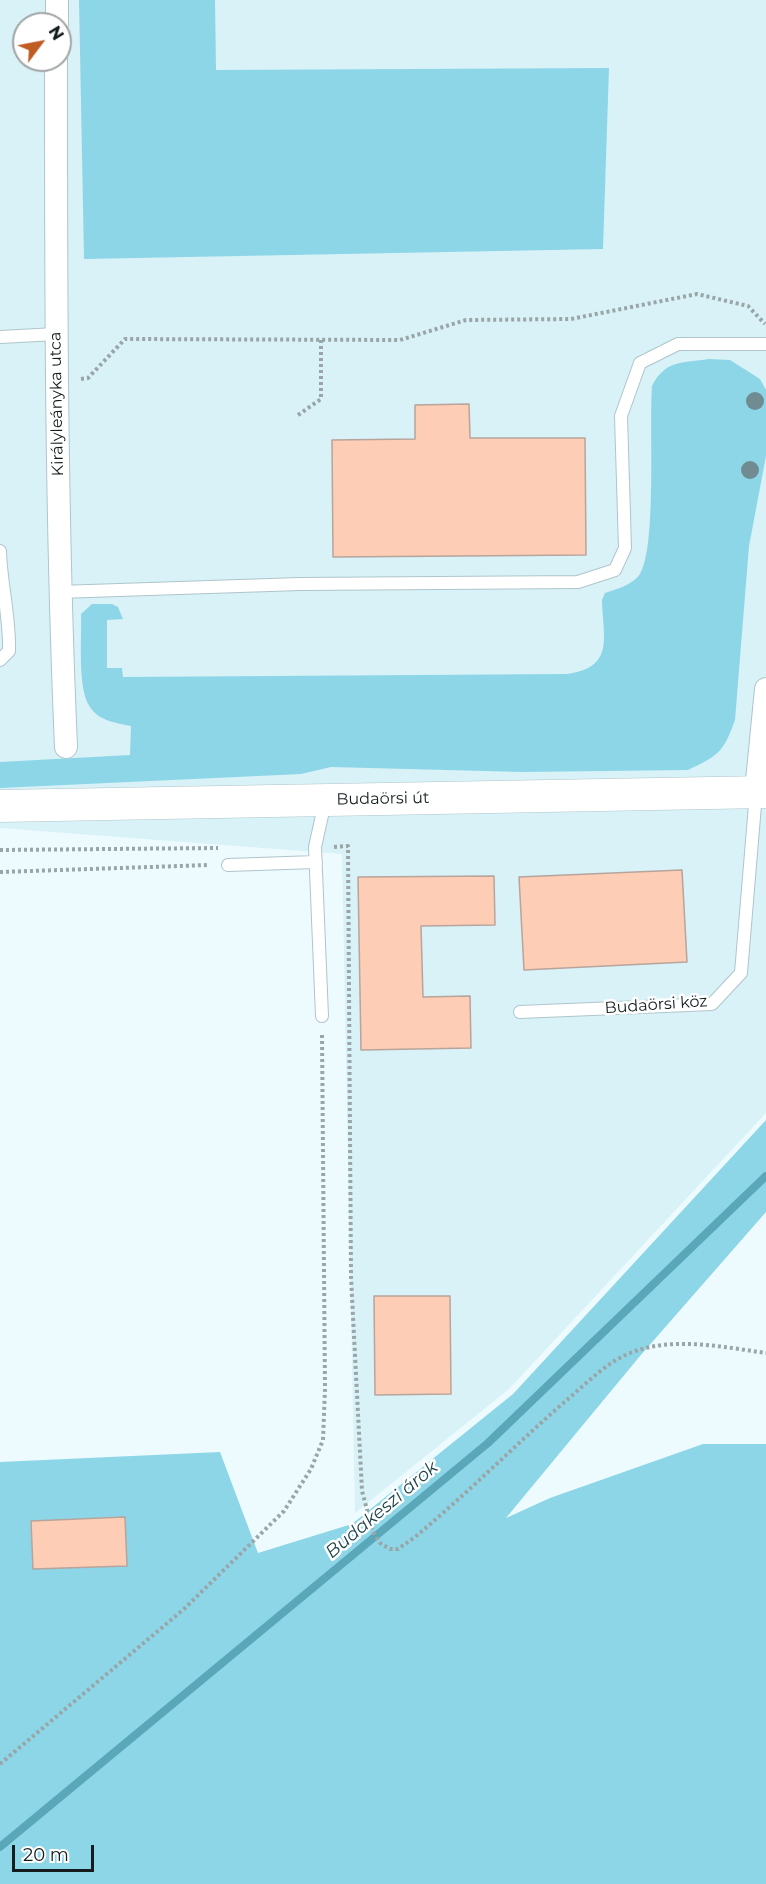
<!DOCTYPE html>
<meta charset="utf-8">
<style>
body{margin:0}
#map{position:relative;width:766px;height:1884px;overflow:hidden;background:#edfbfe;font-family:Montserrat,sans-serif}
canvas{display:block}
.north{position:absolute;left:12px;top:12px;width:60px;height:60px;box-sizing:border-box;background:#fff;border:2px solid #a1a4a5;border-radius:50%;rotate:58deg;font-size:16px;font-weight:700;line-height:24px;text-align:center;color:#141c1e}
.north::after{content:'';display:block;margin:auto;width:21px;height:27px;background:#bf5b23;clip-path:polygon(50% 0,100% 100%,50% 72%,0 100%)}
.scale{position:absolute;left:12px;top:1845px;width:82px;height:27px;box-sizing:border-box;border:3px solid #141c1e;border-top:0;padding-left:8px;font-size:18px;line-height:21px;white-space:nowrap;color:#141c1e;-webkit-text-stroke:4px #fff;paint-order:stroke}
</style>
<div id="map">
<canvas width="766" height="1884"></canvas>
<div class="north">N</div>
<div class="scale">20 m</div>
</div>
<script>
const ctx = document.querySelector('canvas').getContext('2d');
ctx.lineJoin = 'round';
function fill(path, color) {
  ctx.fillStyle = color;
  ctx.fill(path, 'evenodd');
}
function trace(path, color, width, dash) {
  ctx.strokeStyle = color;
  ctx.lineWidth = width;
  ctx.lineCap = dash ? 'butt' : 'round';
  ctx.setLineDash(dash || []);
  ctx.stroke(path);
}
function drawText(font, color, halo, rows, align = 'center') {
  ctx.font = font + ' Montserrat,sans-serif';
  ctx.lineWidth = 5;
  ctx.setLineDash([]);
  ctx.textBaseline = 'middle';
  ctx.strokeStyle = halo;
  ctx.fillStyle = color;
  for (const [text, x, y, turn = 0] of rows) {
    ctx.save();
    ctx.translate(x, y);
    ctx.rotate((+turn || 0) * Math.PI / 180);
    ctx.textAlign = isNaN(turn) ? turn : align;
    if (halo) ctx.strokeText(text, 0, 0);
    ctx.fillText(text, 0, 0);
    ctx.restore();
  }
}
fill(new Path2D(`
 M0,0H766V1113L509,1389L355,1513L342,854L0,828ZM24,24H60V60H24Z`), '#d8f2f8');
fill(new Path2D(`
 M79,0H215L216,70L609,68L603,249L84,259Z
 M709,359L730,360L760,379L766,390V456L749,546L735,720C723,753 719,755 688,770L523,772L331,767L301,774L0,788V762L130,755L131,726C116,723 99,721 90,707C77,689 82,637 81,614L92,604H112L118,607L123,619L107,620V668H122L123,677L567,674C615,667 603,639 602,600L605,593C616,589 633,585 640,574C657,545 649,427 652,386C665,360 682,363 709,359Z
 M766,1120V1212L640,1356L506,1518L550,1498L703,1444H766V1884H0V1462L220,1452L258,1553L352,1524L513,1394Z`), '#8dd6e7');
trace(new Path2D(`
 M0,1847L488,1443L766,1176`), '#5aa7b9', 8);
const building = new Path2D(`
 M469,404L470,438H585L586,555L333,557L332,440L415,439V405Z
 M682,870L687,962L524,970L519,877Z
 M494,876L495,925L421,926L423,997L470,996L471,1048L361,1050L358,877Z
 M374,1296H450L451,1394L375,1395Z
 M125,1517L127,1566L33,1569L31,1521Z`);
fill(building, '#fecdb5');
trace(building, '#b7a49b', 1.5);
const service = new Path2D(`
 M0,337L56,334
 M0,551C1,585 10,617 9,651L0,660
 M59,592L300,584L578,582L615,570L625,548L621,416L640,363L678,344H766
 M228,865L316,862
 M520,1012L712,1004L741,973L756,793
 M322,1016L315,847L325,802`);
const minor = new Path2D(`
 M57,24V0
 M56,60C56,289 56,518 66,747
 M756,791L766,689`);
const secondary = new Path2D(`
 M0,806L766,792`);
trace(service, '#afc5cb', 14);
trace(minor, '#afc5cb', 24);
trace(secondary, '#afc5cb', 33);
trace(new Path2D(`
 M81,379L88,378L125,339L400,340L466,320L571,319L697,294L748,306L765,324
 M298,415L321,399V339
 M334,847L348,846L351,1277L362,1491L373,1532L380,1543L390,1549H398L415,1537C468,1493 516,1444 568,1399C587,1383 607,1362 630,1353C672,1336 723,1347 766,1353
 M0,850L218,848
 M0,872L209,865
 M0,1764L184,1609L284,1511L311,1469L323,1440L325,1389L322,1033`), '#99a5a7', 4, [3, 3]);
trace(service, '#fff', 12);
trace(minor, '#fff', 22);
trace(secondary, '#fff', 32);
ctx.fillStyle = '#708c92';
for (const [x, y] of [
 [755,401],
 [750,470]
]) {
  ctx.beginPath();
  ctx.arc(x, y, 9, 0, 2 * Math.PI);
  ctx.fill();
}
drawText('16px', '#141c1e', '#fff', [
 ["Királyleányka utca",57,404,-91],
 ["Budaörsi út",383,799,-1],
 ["Budaörsi köz",656,1005,-4]
]);
drawText('italic 18px', '#1e434b', '#fff', [
 ["Budakeszi árok",382,1510,-40]
]);
</script>
